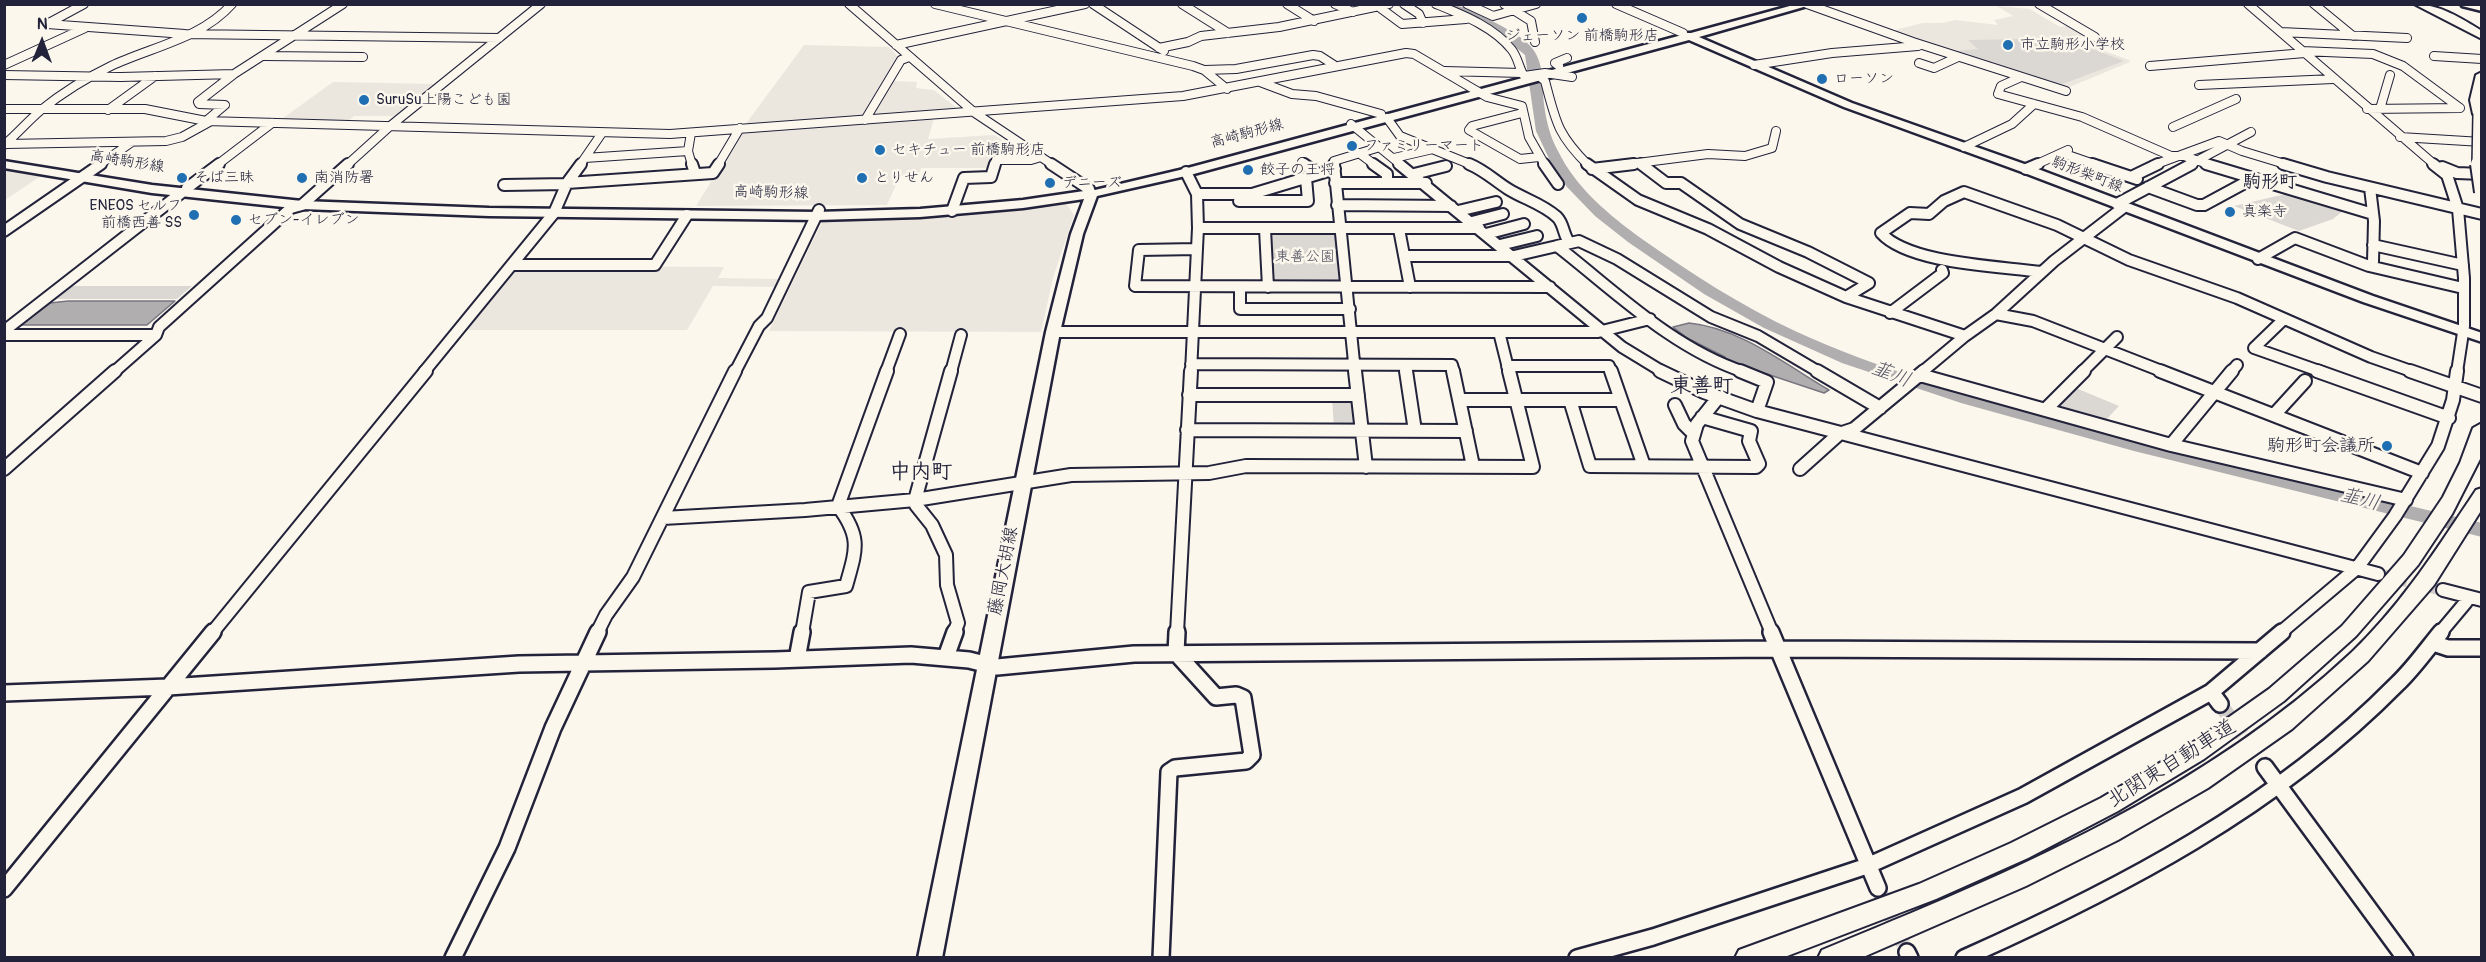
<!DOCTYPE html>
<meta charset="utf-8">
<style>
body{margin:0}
#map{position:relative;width:2486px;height:962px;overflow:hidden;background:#fbf7ec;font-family:Pangolin,sans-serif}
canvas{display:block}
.frame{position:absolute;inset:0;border:6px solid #22223b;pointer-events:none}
.north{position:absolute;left:12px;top:12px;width:60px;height:60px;-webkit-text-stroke:4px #fbf7ec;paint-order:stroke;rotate:1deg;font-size:16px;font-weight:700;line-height:24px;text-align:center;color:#22223b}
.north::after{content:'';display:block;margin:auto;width:21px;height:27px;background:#22223b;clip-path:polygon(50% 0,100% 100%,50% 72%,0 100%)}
</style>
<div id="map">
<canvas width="2486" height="962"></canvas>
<div class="frame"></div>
<div class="north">N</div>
</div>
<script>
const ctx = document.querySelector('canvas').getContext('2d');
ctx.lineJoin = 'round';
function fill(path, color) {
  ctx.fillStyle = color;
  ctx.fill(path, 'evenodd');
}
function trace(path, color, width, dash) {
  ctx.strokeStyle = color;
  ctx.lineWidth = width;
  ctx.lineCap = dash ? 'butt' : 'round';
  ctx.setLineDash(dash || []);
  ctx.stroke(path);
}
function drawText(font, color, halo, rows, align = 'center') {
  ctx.font = font + ' Pangolin,"Klee One",sans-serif';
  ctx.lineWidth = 5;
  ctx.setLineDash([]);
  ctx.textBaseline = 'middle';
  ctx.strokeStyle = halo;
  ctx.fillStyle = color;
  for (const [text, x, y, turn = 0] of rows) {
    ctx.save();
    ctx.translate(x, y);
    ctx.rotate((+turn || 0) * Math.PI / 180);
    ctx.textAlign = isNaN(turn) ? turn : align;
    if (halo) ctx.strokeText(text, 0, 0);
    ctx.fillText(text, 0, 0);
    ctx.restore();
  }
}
fill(new Path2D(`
 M1997,6L2030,9L2060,27L2074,25L2089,36L2067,37L2129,60L2130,62L2067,88H2059L1891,31L1923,23H1943L1955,20L1998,25L1994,20L2013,16Z
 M804,45L889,47L898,57L862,118L745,125Z
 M893,81L917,82L916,88L934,90L958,109L936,112L928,139L994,135L1030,158H993L990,168H921L919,176H900L887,205L696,206L742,132L869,123Z
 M333,82L438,84L400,116H354L345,124L279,121Z
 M5,169L41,176L5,200Z
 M1065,202L1074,215L1053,278L1041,332L769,331L823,220L926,218Z
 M520,266L724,267L718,278L779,279L776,287L713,286L687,330H465L514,268Z`), '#ebe7df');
fill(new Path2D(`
 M2063,38L2124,61L2060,85L1955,51L1978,49L1968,40L2022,39L2033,43L2048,44L2049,39Z
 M2290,193L2343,211L2333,219L2299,231L2234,206Z
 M1334,230L1340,284L1271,282L1270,232Z
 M68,286H192L177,299H51Z
 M2071,386L2119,406L2104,422L2052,407Z
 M1332,398L1352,399L1355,428H1334Z`), '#dbd8d3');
const water = new Path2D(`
 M68,301H175L147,325H21L50,303Z
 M1689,323C1740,328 1785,364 1829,390L1824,393L1725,360V357L1687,338L1673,327Z`);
fill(water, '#b1aeb0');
trace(water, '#787681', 1.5);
fill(new Path2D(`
 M1443,4C1462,4 1477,13 1494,22C1509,30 1530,40 1537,56C1544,70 1542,89 1544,104C1546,120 1550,137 1558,151C1576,188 1609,215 1642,239C1691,273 1741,306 1795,331C1875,368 1961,392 2045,415C2190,455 2336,488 2482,523V537L2134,451L1961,403L1842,363L1764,328L1704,294L1628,242L1595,216L1567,187L1553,167L1536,131L1525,55L1502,36Z`), '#b1aeb0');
trace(new Path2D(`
 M2378,574L2443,590`), '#d0ccc9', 12, [12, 6]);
trace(new Path2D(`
 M2220,704L2265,767
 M1878,888L1907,952`), '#d0ccc9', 15, [15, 8]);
const minorFar3 = new Path2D(`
 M84,4L47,24L185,34L499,38
 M849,4L975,113L1053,165
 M935,4L1193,66L1204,70L1227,89
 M1093,4L1164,51
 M1182,4L1228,33
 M1287,4L1314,21
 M1335,4L1353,12
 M1404,4L1419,14L1423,23
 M1436,4C1463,15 1494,27 1512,50C1518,58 1519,68 1524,76L1545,73L1572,77
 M1467,4L1493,16L1536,4
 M1504,4L1531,21L1535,42
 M1616,4L1683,33
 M1807,4L1913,42L2066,91
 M2039,4L2095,37
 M2248,4L2435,165
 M2314,4L2353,36
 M1379,7L1402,24L1466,19
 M2281,32L2407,38
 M896,45L1085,4
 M1159,48L1188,42L1201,36L1279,27L1389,4
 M2302,51L2373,54L2403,66L2460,108
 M264,56L363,57
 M2434,56L2482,59
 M1919,63L1934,68L1958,57
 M4,65L85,28
 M1754,65L1832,53L1918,46
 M1559,66L1555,63L1567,58
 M2150,66L2305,53
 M1205,70L1236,69L1313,55L1320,56L1334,65
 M1445,71L1521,73
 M4,75L121,77L234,74
 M1540,77L1545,81C1556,122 1557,134 1588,165
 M2021,77L2001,86L1998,94L2082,117L2171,156H2184L2211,165
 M1260,82L1292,94L1316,96L1381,114
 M2199,85L2333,79
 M4,109H145L206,121L670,134L1183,96L1406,53L1414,54L1487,97L1522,106L1529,137L1545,165
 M2367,109L2460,108
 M2380,109L2390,75
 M108,110L155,76
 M1522,113L1472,126L1469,130L1520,159L1539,157
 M1387,118L1400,136L1472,165
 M865,120L901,60L909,57
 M206,121L225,105L199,104L198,102L234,74L343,4
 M1351,124L1401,165
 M2173,127L2236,99
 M691,133L688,151L692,165
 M2400,137L2482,142
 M6,144L166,141L182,137L211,121
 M4,145C17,134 28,121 41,110C62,93 86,78 111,66C151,47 201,39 232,4
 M1964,147L2012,124L2034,104
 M1359,153L1375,165
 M2062,153L2097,165
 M585,158L688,151
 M1394,158L1433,149
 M1302,162L1306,165
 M1640,163L1643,165
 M99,165L132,142
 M217,165L272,123
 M347,165L389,127L541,4
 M580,165L602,133
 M718,165L740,128
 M995,165L996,160H1031L1041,157
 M1334,165V161L1380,147
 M1622,165L1708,154L1745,156L1772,148L1776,131
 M2035,165L2068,150
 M2154,165L2219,141L2242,151L2288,165
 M2189,165L2251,132`);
const minorFar2 = new Path2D(`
 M692,164L695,173
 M1051,164L1089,189
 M1304,164L1318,174
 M1334,164L1355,372
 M1373,164L1387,174V183
 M1399,164L1622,347L1663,372
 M1469,164C1484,170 1494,180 1508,189C1524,199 1543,204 1557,217C1564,224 1563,234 1569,242
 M1544,164L1558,184
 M1587,164L1638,200L1708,229L1779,267L1846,297L1965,336
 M1641,164L1666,183H1681L1740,224L1808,252L1869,283L1846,297
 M2092,164L2137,179
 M2206,164L2373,214
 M2283,164L2327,177L2482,214
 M2433,164L2447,175L2458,209L2464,278V326L2457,372
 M2442,167L2457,173L2482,174
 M1592,169L1634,164
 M2026,169L2038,164
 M1186,172L1197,194L1198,228L1191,372
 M1414,174L1446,166
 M2131,177L2158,164
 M567,183L713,173L719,164
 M1335,183H1426
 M504,185L567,184
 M2148,187L2197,205H2204L2252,179
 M187,188L219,164
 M1197,194H1252L1335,169
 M1239,201H1308L1306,178
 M2117,204L2192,164
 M1337,205L1451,206
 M952,211L964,178L991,177L995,164
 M1458,211L1496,202
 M1472,222L1503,214
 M1198,228H1479
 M1265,229L1268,287
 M1399,229L1410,287
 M4,231L101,164
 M1486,234L1524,224
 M1500,245L1537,236
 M2373,245L2463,265
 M1557,246L1579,241L1617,259L1711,317L1758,336L1819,372
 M1197,249L1139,250L1135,286L1550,287
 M1404,256H1514L1557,246C1616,292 1672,348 1744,372
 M2258,259L2295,238L2369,266L2463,288
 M513,265H655L687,215
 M2369,266L2373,262L2374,221L2370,188
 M2041,272C1999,266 1909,264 1881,233L1910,213L1929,214L1944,201L1964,192L2057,225L2129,260L2237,298L2371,357L2414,372
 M1240,287V309H1350
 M1890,313L1943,273L1942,270
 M1996,314L2033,321L2164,372
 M2284,319L2254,348L2322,372
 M4,331L181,193
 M1053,332H1598L1650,319
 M1499,332L1509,372
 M4,335H156
 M1191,364L1452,365L1454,372
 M1405,365L1406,372
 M1507,366H1609L1611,372
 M114,372L156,335L159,327L291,208L302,205L348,164
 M424,372L554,213L567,183L581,164
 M735,372L759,326L767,318L819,210
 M886,372L900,334
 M951,372L961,335
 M1922,372L1965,336L1996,314L2054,261L2124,207
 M2082,372L2117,337
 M2231,372L2237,365`);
const minorFar1 = new Path2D(`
 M951,371L915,500L916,505L932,525L946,555L947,585L958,623L954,633
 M1355,371L1366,467
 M1406,371L1415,431
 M1453,371L1473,466
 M1611,371L1644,466
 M1660,371L1704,392L1757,411L2378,574
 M1740,371L1767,382L1757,411
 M1817,371L1880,408
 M2160,371L2422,473
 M2317,371L2449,418
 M2410,371L2482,396
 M1920,375L2171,445L2406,500
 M1189,395H1358
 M1717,399L1697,424L1692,441L1772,633
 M1460,400H1620
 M1570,400L1590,466L1756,467L1759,464L1749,441L1751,431L1702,417
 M1675,405L1684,424L1692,432
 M2045,410L2084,371
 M2274,415L2305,381
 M1187,430L1466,431
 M2171,445L2232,371
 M4,469L115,371
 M1800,469L1839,434L1854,429L1924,371
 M838,506L887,371
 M663,518L805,510L915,500L1071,475L1209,473L1246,466L1533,467L1509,371
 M2443,590L2482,600
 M212,633L426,371
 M597,633L606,615L633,577L735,371
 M802,633L809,592L846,586C856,550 862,538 838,506
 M1177,633L1191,371
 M2280,633L2357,568L2395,516L2438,446L2453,400L2457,371
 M2440,633L2466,602L2465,596`);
const minor = new Path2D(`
 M1771,632L1878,888
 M2433,643L2448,648H2482
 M946,657L955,632
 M797,659L802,632
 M2211,692L2220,704
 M4,693L168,687L519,664L775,660L911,655L969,660L997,667L1134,654L1778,649L2260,651
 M2265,767L2405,958
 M4,889L213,632
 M1907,952L1910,958
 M453,958L507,848L553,728L598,632
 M1161,958L1169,772L1175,768L1246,761L1252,755L1243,698L1236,695L1216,697L1176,653L1177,632
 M1577,958L1653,937L1867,866L2023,796L2211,692L2282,632
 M1964,958C2121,888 2275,808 2397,684C2413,669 2427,649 2441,632`);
const major = new Path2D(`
 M1797,4H1814L1699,37L1852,103L2030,166L2373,296L2482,333V342L2363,302L2022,172L1844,107L1689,40L1190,175L1097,196L1083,234L1060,332L942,958H918L1046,332L1071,234L1084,199L1023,208L920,217L817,220L489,216L302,209L152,193L4,168V161L152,185L302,201L489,208L817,212L920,209L1023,200L1084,191L1085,186L1089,185L1095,190L1184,169L1682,35L1684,33H1691Z
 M2461,4L2482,5V11L2462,6Z`);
const highway = new Path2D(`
 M2414,4C2439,4 2461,18 2482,31V39Z
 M2482,72V117L2479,118L2473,114L2470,100L2476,75Z
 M2482,423V455L2478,463L2452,514L2418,565L2356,636L2284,701L2204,759L2118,811L2028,858L1936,899L1782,958H1735L1739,950L1919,884L2011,843L2101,798L2188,746L2269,689L2342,626L2404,555L2443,497L2460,463L2473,428Z
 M2482,488V509L2434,585L2368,661L2292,729L2208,788L2118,840L2026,886L1861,958H1818L1822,950C2010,873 2202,793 2352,652C2402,604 2438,547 2476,490Z`);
trace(minorFar3, '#22223b', 10);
trace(minorFar2, '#22223b', 14);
trace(minorFar1, '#22223b', 16);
trace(minor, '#22223b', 20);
trace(major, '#22223b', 5);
trace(highway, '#22223b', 4);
trace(minorFar3, '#fbf7ec', 8);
trace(minorFar2, '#fbf7ec', 10);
trace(minorFar1, '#fbf7ec', 12);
trace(minor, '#fbf7ec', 15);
fill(major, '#fbf7ec');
fill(highway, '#fbf7ec');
const highwayBridgeFar1 = new Path2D(`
 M2478,165L2479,114`);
const highwayBridge = new Path2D(`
 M2478,164L2482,192`);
trace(highwayBridgeFar1, '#22223b', 14, []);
trace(highwayBridge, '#22223b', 18, []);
trace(highwayBridgeFar1, '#fbf7ec', 11);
trace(highwayBridge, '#fbf7ec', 14);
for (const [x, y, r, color] of [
 [1582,18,6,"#1f6fb2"],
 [2008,45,6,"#1f6fb2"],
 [1822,79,6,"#1f6fb2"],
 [364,100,6,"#1f6fb2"],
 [1352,146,6,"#1f6fb2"],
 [880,150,6,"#1f6fb2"],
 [1248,170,6,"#1f6fb2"],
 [182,178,6,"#1f6fb2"],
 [302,178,6,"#1f6fb2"],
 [862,178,6,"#1f6fb2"],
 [1050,183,6,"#1f6fb2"],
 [2230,212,6,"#1f6fb2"],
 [194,215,6,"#1f6fb2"],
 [236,220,6,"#1f6fb2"],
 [2387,446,6,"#1f6fb2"]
]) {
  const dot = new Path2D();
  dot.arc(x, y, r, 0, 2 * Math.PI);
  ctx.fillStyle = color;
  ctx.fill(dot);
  trace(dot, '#fbf7ec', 2);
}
drawText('15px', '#22223b', '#fbf7ec', [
 ["ジェーソン 前橋駒形店",1582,36,"center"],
 ["市立駒形小学校",2020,45],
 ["ローソン",1834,79],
 ["SuruSu上陽こども園",376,100],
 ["ファミリーマート",1364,146],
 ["セキチュー 前橋駒形店",892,150],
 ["餃子の王将",1260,170],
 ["そば三昧",194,178],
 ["南消防署",314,178],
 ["とりせん",874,178],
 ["デニーズ",1062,183],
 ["ENEOS セルフ",182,206,"right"],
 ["前橋西善 SS",182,223,"right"],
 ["真楽寺",2242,212],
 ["セブン-イレブン",248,220]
], 'left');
drawText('15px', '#22223b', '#fbf7ec', [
 ["高崎駒形線",1247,134,-15],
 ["高崎駒形線",127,162,9],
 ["駒形柴町線",2087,175,21],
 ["高崎駒形線",771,193,1]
]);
drawText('15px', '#505061', '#fbf7ec', [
 ["東善公園",1305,257]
]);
drawText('bold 18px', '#22223b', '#fbf7ec', [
 ["駒形町",2270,182]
]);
drawText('18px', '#22223b', '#fbf7ec', [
 ["駒形町会議所",2375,446]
], 'right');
drawText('18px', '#22223b', '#fbf7ec', [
 ["藤岡大胡線",1004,571,-79]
]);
drawText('italic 20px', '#545364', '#fbf7ec', [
 ["韮川",1891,375,21],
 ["韮川",2360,500,14]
]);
drawText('bold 21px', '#22223b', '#fbf7ec', [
 ["東善町",1702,387],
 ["中内町",921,473]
]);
drawText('21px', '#22223b', '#fbf7ec', [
 ["北関東自動車道",2172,764,-32]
]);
</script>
